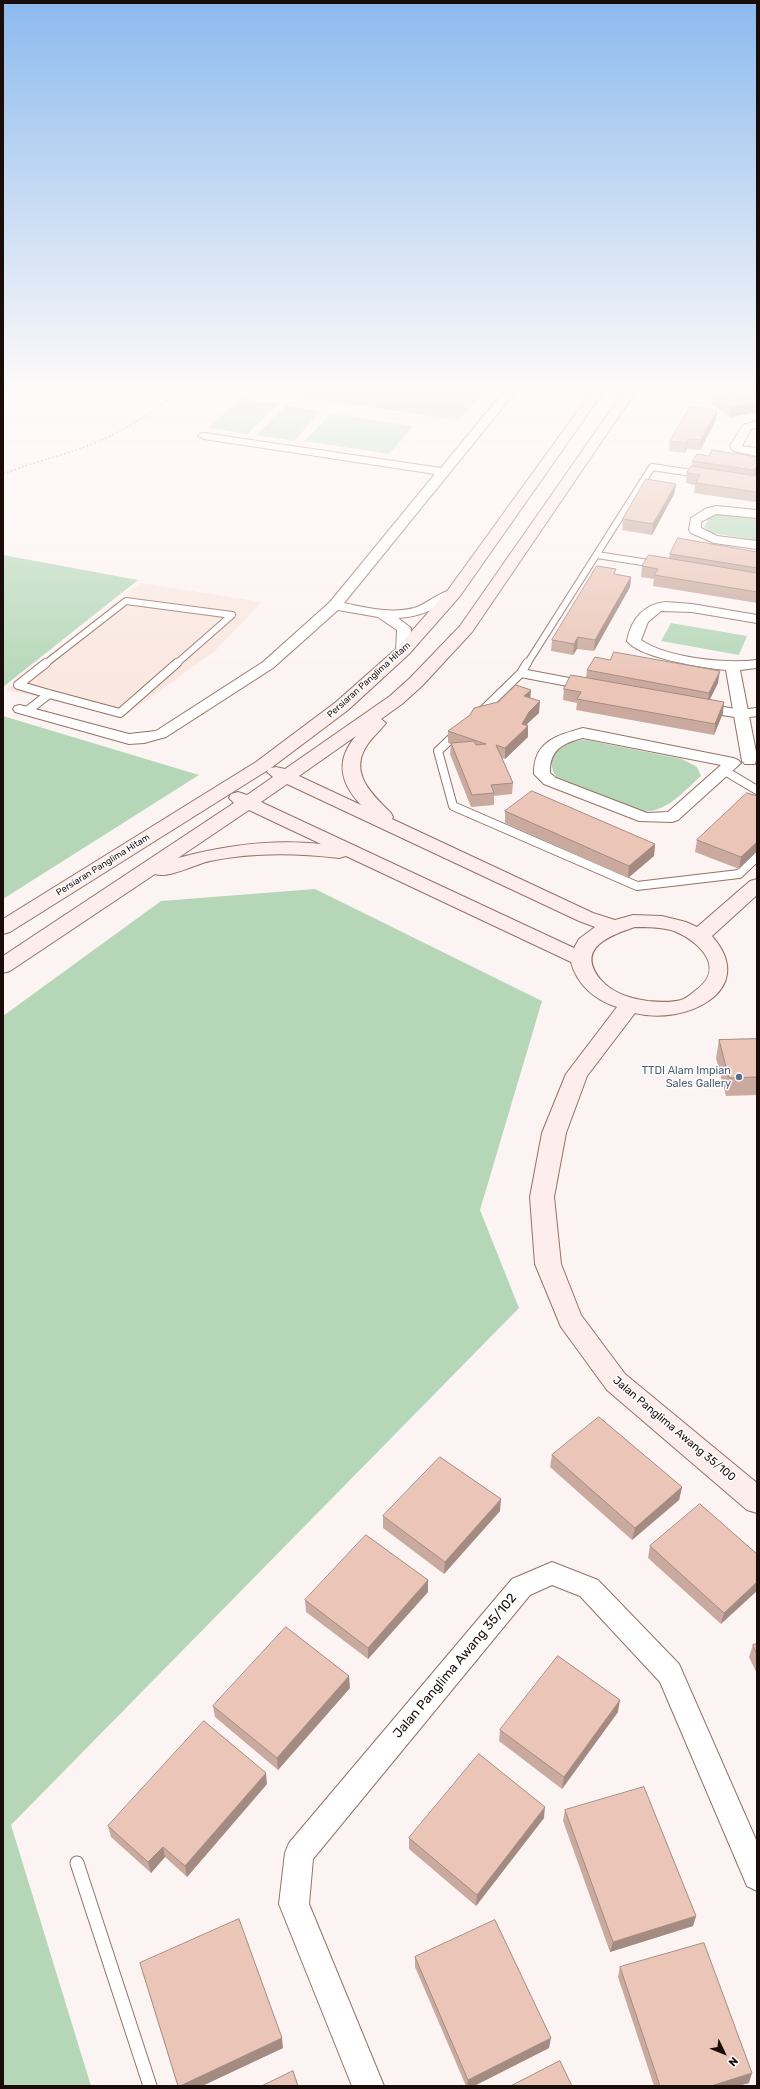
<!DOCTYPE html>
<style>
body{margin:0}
#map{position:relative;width:760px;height:2089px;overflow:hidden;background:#fcf4f2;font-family:Rubik,sans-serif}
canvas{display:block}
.frame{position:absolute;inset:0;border:4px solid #1a0d09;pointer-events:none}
.north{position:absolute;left:704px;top:2033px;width:40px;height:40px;-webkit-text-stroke:3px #fff;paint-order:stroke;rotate:133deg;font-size:11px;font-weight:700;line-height:16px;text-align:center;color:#1a0d09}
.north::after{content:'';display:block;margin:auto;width:14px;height:18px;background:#1a0d09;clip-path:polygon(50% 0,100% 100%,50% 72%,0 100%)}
</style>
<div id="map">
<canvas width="760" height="2089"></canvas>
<div class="frame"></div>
<div class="north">N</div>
</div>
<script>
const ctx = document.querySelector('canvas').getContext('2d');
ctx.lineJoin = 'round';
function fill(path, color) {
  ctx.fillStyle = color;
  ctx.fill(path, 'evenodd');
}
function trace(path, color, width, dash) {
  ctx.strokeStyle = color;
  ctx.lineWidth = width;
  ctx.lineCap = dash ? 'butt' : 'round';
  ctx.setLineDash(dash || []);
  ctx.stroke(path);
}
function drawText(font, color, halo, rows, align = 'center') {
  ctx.font = font + ' Rubik,sans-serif';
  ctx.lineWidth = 3;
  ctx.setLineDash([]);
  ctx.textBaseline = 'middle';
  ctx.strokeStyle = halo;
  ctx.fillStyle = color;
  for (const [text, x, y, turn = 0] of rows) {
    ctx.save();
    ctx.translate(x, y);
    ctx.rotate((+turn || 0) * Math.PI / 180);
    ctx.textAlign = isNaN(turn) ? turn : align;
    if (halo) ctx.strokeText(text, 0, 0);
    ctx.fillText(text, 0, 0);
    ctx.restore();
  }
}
fill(new Path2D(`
 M141,583L262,602L215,651L125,716L6,690Z`), '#fae7e0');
fill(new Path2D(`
 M260,391H486L458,420Z
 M241,398L278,404L247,434L208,428Z
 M285,406L321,411L294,441L256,435Z
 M331,414L413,426L389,454L304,441Z
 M720,514L757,519V540L711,533L704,527L709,518Z
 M3,555L138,580L3,687Z
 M671,623L747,636L739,655L661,641Z
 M3,716L199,775L3,899Z
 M586,740L682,759L697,767L701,776C680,794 666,815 636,811L558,779C540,756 564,741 586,740Z
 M315,889L542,1001L480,1210L519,1308L11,1825L91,2086H3V1016L161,901Z`), '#b5d7b8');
const laneFar2 = new Path2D(`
 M597,555L655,564
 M45,664L126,601L232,615L176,664
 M527,664L652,467L698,474`);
const laneFar1 = new Path2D(`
 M46,663L18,685L49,694
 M521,673L579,684
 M49,694L120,713L177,663
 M711,709L741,714L757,712
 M27,711L49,694
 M482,711L521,673L527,663
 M457,733L438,751L453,806L637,886L739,874L757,857
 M725,771L757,790`);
const lane = new Path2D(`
 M77,1863L150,2086`);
const street = new Path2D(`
 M504,391H516L344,603C367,608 391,614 414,608C428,604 444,587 459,590L461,593L459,596C439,607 421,617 398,618L411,628L410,651L408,654H398L396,651L397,630L378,617L338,610L273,668L166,737L144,743L129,744L15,712L13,709L15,706L20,705L129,734L156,731L263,662L330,602L435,474L204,439L198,436L200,434L204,433L441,468Z
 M757,421V428L751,429L742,446L757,448V456L733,451L730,446L743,425Z
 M716,506L757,510V518L716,514L701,522V528L717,536L757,541V549L714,543L691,533L689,530L691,518L705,509Z
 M666,602L692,604L757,615V623L692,612L661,611L648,622L641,640C667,658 726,664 757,660V668L740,670L757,757L755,764H745L742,761L726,670C704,668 639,658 627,641C631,619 644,604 666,602Z
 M583,728L733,758L738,760L741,763L678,820L672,822L639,821L544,784L534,774C533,742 557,735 583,728ZM583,738L721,765L668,812L647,813L556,778L550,773C549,750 563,743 583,738Z
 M552,1562L598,1580L679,1664L757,1842V1891L747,1886L660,1682L580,1596L552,1585L530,1595L313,1859L309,1904L384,2086H352L279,1904L285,1853L289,1843L512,1579Z`);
const secondary = new Path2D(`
 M592,391H604L460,596L409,654L348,710L271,768L276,767L285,769L390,696L410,678L460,626L624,391H636L472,632L422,686L402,704L381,719L386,723C380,731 371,738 366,747C349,774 373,795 391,813L393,817L392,819L593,913L615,920L633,915L662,916L686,922L697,927L750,881L757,879V895L712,936C760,991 684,1026 635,1013L587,1076L566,1133L554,1197L561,1264L581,1315L625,1374L757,1483V1513L747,1510L607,1390L561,1327L535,1264L530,1197L542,1133L566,1074L617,1007C595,1000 577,985 571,962L346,856L339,858C296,853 253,852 210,861C196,864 168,879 155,874L10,971L3,973V956L234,803L229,798L231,794L238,792L247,795L273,777L267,772L268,770L10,932L3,934V919L256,762L336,702L397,648L448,590ZM356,736C335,760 340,783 361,805L299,776ZM287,784L579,921L595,927L579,939L574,948L261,802ZM249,810L321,844C272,839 226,845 178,858ZM635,927C647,927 662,927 674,931C699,941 727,968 696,990C691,994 687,998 681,1000C670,1003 659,1002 648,1001C632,999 612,993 601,980C575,949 608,936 635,927Z`);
trace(laneFar2, '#947266', 8);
trace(laneFar1, '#947266', 10);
trace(lane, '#947266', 15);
trace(street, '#947266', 2);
trace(secondary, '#947266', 2);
trace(new Path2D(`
 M3,474C31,463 60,456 87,446C121,433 151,414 179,391`), '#aba29f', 1.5, [2, 2]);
trace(laneFar2, '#fff', 6);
trace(laneFar1, '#fff', 8);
trace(lane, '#fff', 13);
fill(street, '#fff');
fill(secondary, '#fdedec');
fill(new Path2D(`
 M757,391V412L730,417L712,405L713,396Z
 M717,410L716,420L700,450L687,449L685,453L669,451L670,441Z
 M709,456L757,457V472L755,476H757V499L755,502L694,493L695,485L686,483L687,473L692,466V461Z
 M676,484L674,494L652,535L622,530L623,519Z
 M757,552V603L653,586L654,579L641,577L642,566L669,558L670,554Z
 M616,574L631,577L630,587L594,651L577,649L573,655L551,651L552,640Z
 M587,670L718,683L710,699L723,713L714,735L576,710L577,703L563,700L564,689L586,678Z
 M530,698L539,713L528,723L527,725L528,726V737L505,759L502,758L513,783L512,794L494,796V805L471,807L450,754L451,744L448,743V731Z
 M757,796V851L739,869L695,852L697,840Z
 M505,811L655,844L654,856L628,878L505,823Z
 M757,1039V1095L726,1096L716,1058L719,1040Z
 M552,1455L682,1487L679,1500L632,1540L550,1467Z
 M500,1511L444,1574L383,1528V1516Z
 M650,1546L757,1554L721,1624L648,1558Z
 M428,1592L368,1659L306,1612L305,1600Z
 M757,1644V1674L749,1657L753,1645Z
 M350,1688L278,1770L215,1717L213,1706Z
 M618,1712L562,1789L499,1741L500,1730Z
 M267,1784L187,1877L165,1857L151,1873L111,1837L108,1826Z
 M565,1810L696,1916L693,1926L610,1952L563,1821Z
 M544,1818L476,1906L409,1849V1838Z
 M415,1957L549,2048L474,2086H466L415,1967Z
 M140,1963L283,2048L202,2086H178L143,1973Z
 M620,1967L749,2083L738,2086H654L618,1977Z`), '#caaa9e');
fill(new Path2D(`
 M757,402V412L730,417L732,407Z
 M717,410L716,420L700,450L701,440Z
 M688,439L687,449L685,453L686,443Z
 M757,465V472L753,480L754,470Z
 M676,484L674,494L652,535L653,524Z
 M757,492V499L755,502Z
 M631,577L630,587L594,651L595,640Z
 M578,637L577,649L573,655L574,644Z
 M720,671L718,683L707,705L709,693Z
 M531,690L530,701L524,696Z
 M540,701L539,713L528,723L525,728L528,726V737L505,759V748L522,724L529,712Z
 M724,702L723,713L714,735L715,724Z
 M757,842V851L739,869L741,857Z
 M655,844L654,856L628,878L629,866Z
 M682,1487L679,1500L632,1540L635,1528Z
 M501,1499L500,1511L444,1574L445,1562Z
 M428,1580V1592L368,1659V1648Z
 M757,1582V1591L721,1624L724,1613Z
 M349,1676L350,1688L278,1770L277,1758Z
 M620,1700L618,1712L562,1789L564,1777Z
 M266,1773L267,1784L187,1877L185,1866Z
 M545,1807L544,1818L476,1906L477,1895Z
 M163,1847L165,1857L151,1873L148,1862Z
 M696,1916L693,1926L610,1952L613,1942Z
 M282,2038L283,2048L202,2086H180Z
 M551,2038L549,2048L474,2086H467L468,2080Z
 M752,2073L749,2083L738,2086H711Z`), '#a48b81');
const building = new Path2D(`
 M738,391H757V402L732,407L713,396Z
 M690,407L717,410L701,440L688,439L686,443L670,441Z
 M712,450L757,457V465L754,470L692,461L697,454L709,456Z
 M691,466L757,476V492L696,483L700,475L687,473Z
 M646,479L676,484L653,524L623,519Z
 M678,538L757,552V568L670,554Z
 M649,555L757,573V592L654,575L658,569L642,566Z
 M597,566L616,569L614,574L631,577L595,640L578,637L574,644L552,640Z
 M614,652L720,671L709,693L587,670L595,657L610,660Z
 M571,675L724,702L715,724L577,699L581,692L564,689Z
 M516,685L531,690L524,696L540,701L529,712L522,724L528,726L505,748L496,745L513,783L491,785L494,793L472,795L451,743L474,741L476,745L486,744L448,731L470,715L474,708L498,702Z
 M532,791L655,844L629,866L505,811Z
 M747,793L757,796V842L741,857L697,840Z
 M757,1039V1077L729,1078L719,1040Z
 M599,1417L682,1487L635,1528L552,1455Z
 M440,1457L501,1499L445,1562L383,1516Z
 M700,1504L757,1554V1582L724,1613L650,1546Z
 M366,1535L428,1580L368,1648L305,1600Z
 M286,1627L349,1676L277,1758L213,1706Z
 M757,1644V1655L753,1645Z
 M558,1656L620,1700L564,1777L500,1730Z
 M204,1721L266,1773L185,1866L163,1847L148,1862L108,1826Z
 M479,1754L545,1807L477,1895L409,1838Z
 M644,1787L696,1916L613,1942L565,1810Z
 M239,1919L282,2038L180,2086H178L140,1963Z
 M495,1920L551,2038L468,2080L415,1957Z
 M704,1943L752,2073L711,2086H660L620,1967Z
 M560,2061L572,2086H511Z
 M293,2071L298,2086H262Z`);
fill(building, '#ebc6b8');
trace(building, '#a48b81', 1);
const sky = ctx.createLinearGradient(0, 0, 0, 683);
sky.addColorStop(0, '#8cbaee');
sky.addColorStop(0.57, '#fefaf9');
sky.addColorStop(1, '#fefaf900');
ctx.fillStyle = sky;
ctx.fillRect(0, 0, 760, 683);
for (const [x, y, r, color] of [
 [739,1077,4,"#5c6f8a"]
]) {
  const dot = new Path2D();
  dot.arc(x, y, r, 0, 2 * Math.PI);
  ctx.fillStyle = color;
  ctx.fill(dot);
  trace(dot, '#fff', 1.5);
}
drawText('9px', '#1a0d09', '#fff', [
 ["Persiaran Panglima Hitam",369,680,-42],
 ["Persiaran Panglima Hitam",103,865,-32]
]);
drawText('11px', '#4e5e75', '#fff', [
 ["TTDI Alam Impian",731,1071],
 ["Sales Gallery",731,1084]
], 'right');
drawText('11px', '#1a0d09', '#fff', [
 ["Jalan Panglima Awang 35/100",674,1429,40]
]);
drawText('13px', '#1a0d09', '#fff', [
 ["Jalan Panglima Awang 35/102",455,1666,-50]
]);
</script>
